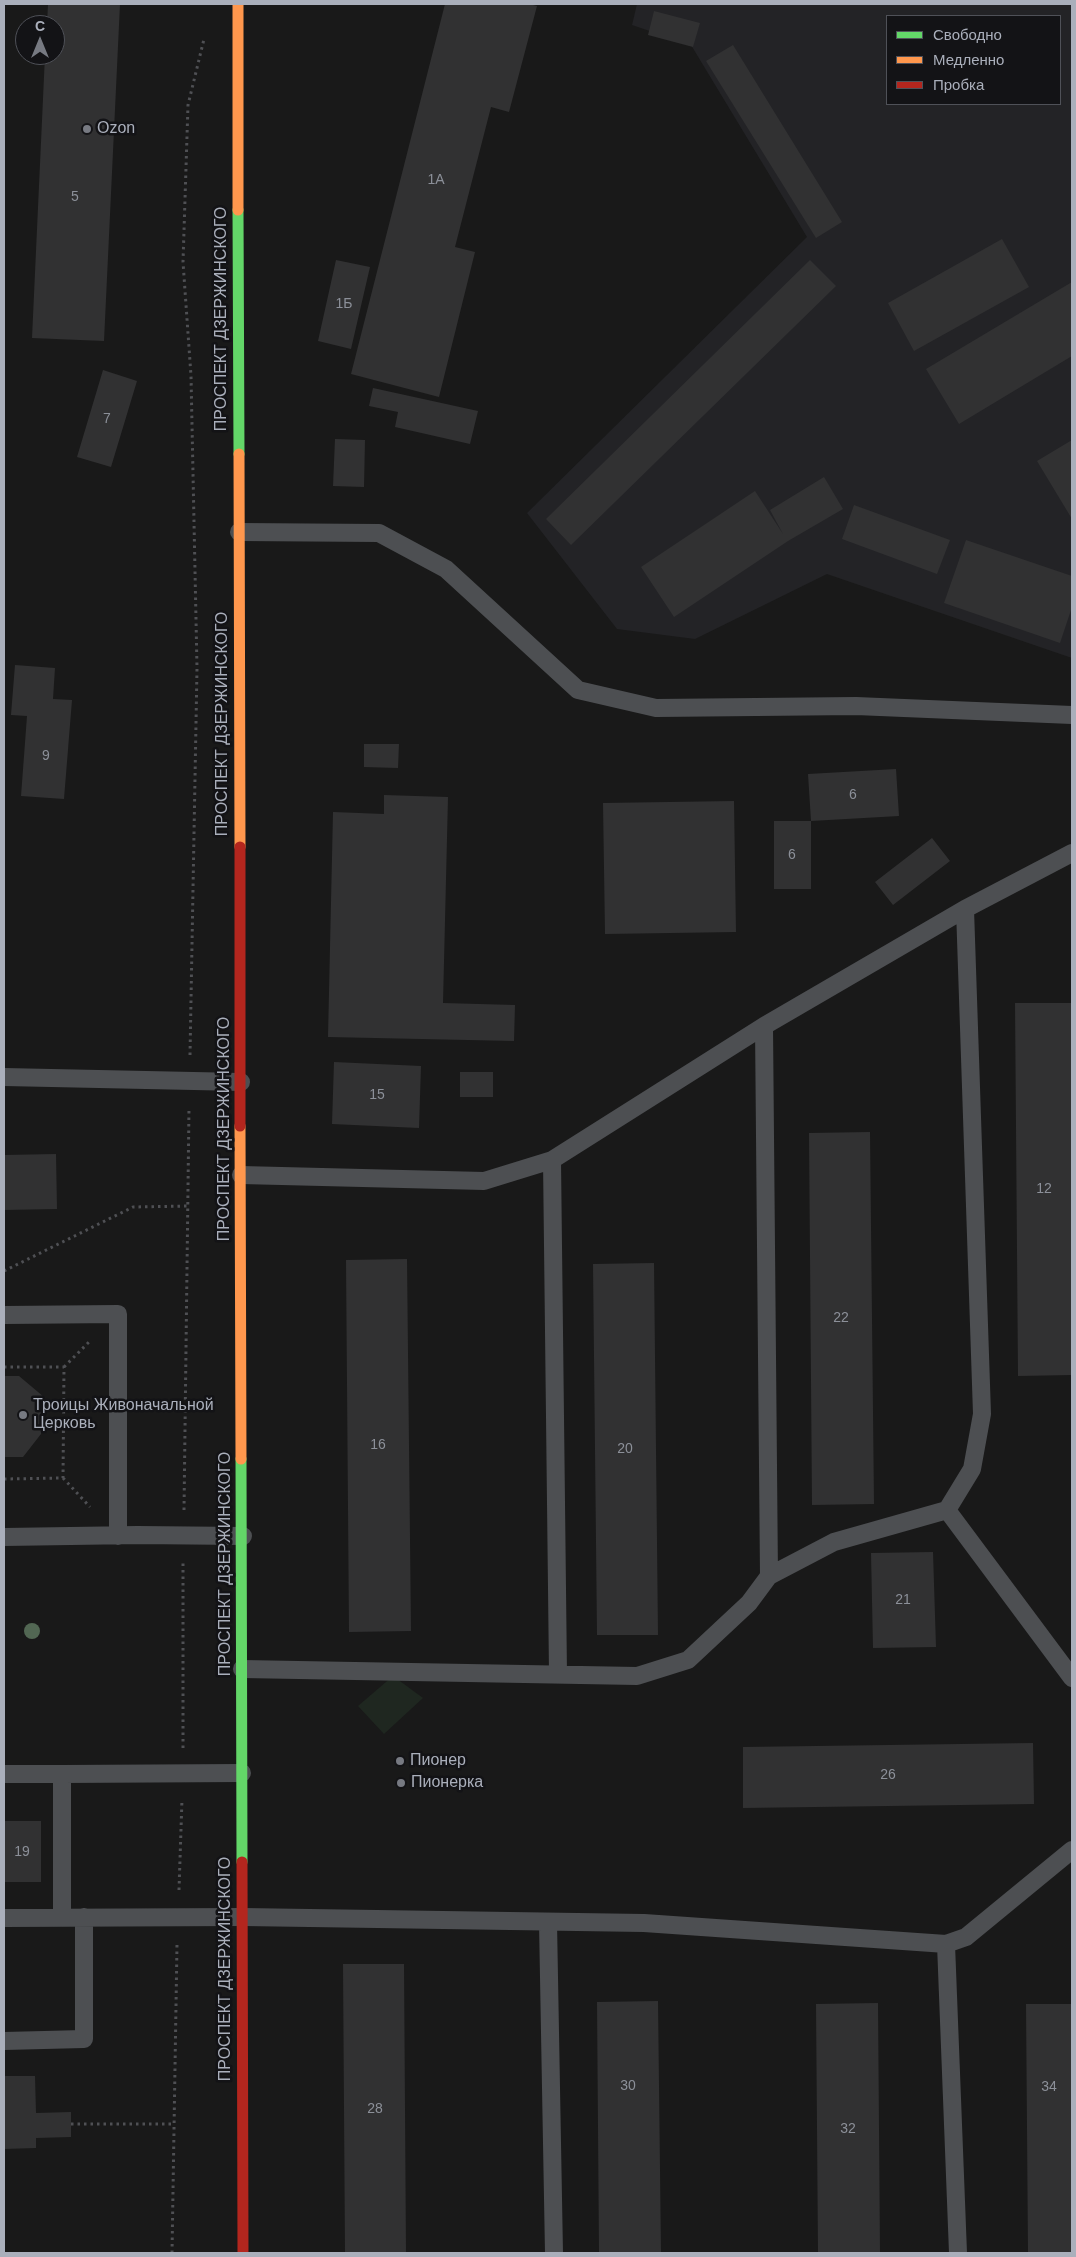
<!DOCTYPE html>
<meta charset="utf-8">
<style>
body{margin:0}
#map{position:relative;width:1076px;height:2257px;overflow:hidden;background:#191919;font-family:Helvetica,sans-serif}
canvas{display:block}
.frame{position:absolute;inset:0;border:5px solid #aaafbb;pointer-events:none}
.legend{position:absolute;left:886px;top:15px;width:175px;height:90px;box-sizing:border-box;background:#131316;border:1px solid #4f5158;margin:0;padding:6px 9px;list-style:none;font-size:15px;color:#aaafbb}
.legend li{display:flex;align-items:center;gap:10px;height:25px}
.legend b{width:25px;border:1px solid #4f5158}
.north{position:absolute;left:15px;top:15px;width:50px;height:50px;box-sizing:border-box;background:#131316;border:1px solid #4f5158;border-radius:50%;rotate:0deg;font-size:14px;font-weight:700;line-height:20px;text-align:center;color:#aaafbb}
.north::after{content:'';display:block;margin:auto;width:18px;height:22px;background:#777a82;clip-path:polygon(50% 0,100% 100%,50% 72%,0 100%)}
</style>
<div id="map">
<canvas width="1076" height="2257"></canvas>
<div class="frame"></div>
<ul class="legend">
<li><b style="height:6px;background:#63d668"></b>Свободно</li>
<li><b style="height:6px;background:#ff974d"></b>Медленно</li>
<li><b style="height:6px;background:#b3261e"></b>Пробка</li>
</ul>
<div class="north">С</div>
</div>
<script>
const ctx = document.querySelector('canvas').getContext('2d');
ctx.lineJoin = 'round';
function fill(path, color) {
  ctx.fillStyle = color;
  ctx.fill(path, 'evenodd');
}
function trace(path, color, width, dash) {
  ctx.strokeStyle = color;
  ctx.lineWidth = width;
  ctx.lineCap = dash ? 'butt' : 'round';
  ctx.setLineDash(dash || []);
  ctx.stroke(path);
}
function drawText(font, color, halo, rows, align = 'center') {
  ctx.font = font + ' Helvetica,sans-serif';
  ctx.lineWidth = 5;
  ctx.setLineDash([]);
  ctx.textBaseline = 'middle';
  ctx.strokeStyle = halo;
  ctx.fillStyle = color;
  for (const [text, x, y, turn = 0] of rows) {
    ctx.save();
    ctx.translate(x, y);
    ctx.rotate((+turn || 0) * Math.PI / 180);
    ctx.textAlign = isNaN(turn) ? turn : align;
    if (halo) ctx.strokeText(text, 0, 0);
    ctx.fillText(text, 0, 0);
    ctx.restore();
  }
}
fill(new Path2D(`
 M637,4H1072V658L827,574L695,639L617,629L527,513L807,237L691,45L632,25ZM887,16H1060V104H887Z`), '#232326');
fill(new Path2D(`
 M393,1676L423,1698L384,1734L358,1706Z`), '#1f2720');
fill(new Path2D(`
 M48,4H120L104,341L32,338L45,55H55V25H47Z
 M445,4H529L537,6L509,112L491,107L455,247L475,252L439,397L351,374Z
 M654,11L700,23L693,47L648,35Z
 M733,45L842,222L816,238L706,61Z
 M1002,239L1029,287L914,351L888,303Z
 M336,260L370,267L351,349L318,341Z
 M810,260L836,286L571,545L546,519Z
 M1072,282V356L959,424L926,369Z
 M103,370L137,381L111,467L77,457Z
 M373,388L478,411L470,444L395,427L398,412L369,406Z
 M335,439L365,440L364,487L333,486Z
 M1072,440V519L1037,461Z
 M824,477L843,509L788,541L674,617L641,567L755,491L783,534L770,510Z
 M854,505L950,540L937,574L842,539Z
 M966,540L1072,576V607L1060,643L944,603Z
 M15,665L55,668L53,699L72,700L64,799L21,796L27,716L11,715Z
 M364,744H399L398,768L364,767Z
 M896,769L899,816L811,821L808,774Z
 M384,795L448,797L443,1003L515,1005L514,1041L328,1037L333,812L384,814Z
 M734,801L736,932L605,934L603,803Z
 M774,821H811V889H774Z
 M932,838L950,861L893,905L875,882Z
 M1015,1003H1072V1375L1018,1376Z
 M334,1062L421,1066L419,1128L332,1124Z
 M460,1072H493V1097H460Z
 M870,1132L874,1504L812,1505L809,1133Z
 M56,1154L57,1209L4,1210V1155Z
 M407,1259L411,1631L349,1632L346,1260Z
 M654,1263L658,1635H597L593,1264Z
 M4,1376H19L44,1397L41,1434L23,1457H4Z
 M933,1552L936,1647L873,1648L871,1553Z
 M1033,1743L1034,1804L743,1808V1747Z
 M4,1821H41V1882H4Z
 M343,1964H404L406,2253H345Z
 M658,2001L661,2253H599L597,2002Z
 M878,2003L880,2253H818L816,2004Z
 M1026,2004H1072V2253H1028Z
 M4,2076H35L36,2113L71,2112V2137L36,2138V2148L4,2149Z`), '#313132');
trace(new Path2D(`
 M190,1055L197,668L191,376L183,262L188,105L204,39
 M4,1271L133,1207L189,1206
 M4,1367H64L63,1478L4,1479
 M64,1367L90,1341
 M63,1478L90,1507
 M184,1510L189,1107
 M183,1748V1561
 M179,1890L182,1799
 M71,2124H175
 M172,2253L177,1944`), '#4f5054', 3, [2.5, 4]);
trace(new Path2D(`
 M239,532L379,533L446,569L578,690L656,708L856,706L1072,715
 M764,1026L769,1576
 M4,1077L241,1082
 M552,1160L558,1674
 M241,1175L484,1181L552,1160L764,1026L965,909L1072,853
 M4,1315L118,1314V1536
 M947,1510L1072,1678
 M4,1537L137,1535L243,1536
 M242,1669L637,1676L688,1660L749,1603L769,1576L834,1542L947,1510L972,1469L982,1414L965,909
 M4,1774H62
 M4,1918L243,1917L644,1923L946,1944L966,1937L1072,1850
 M62,1918V1774L242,1773
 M548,1922L554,2253
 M946,1944L958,2253
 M4,2041L84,2039V1917`), '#4d4f52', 18);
trace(new Path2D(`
 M238,210L239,454
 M241,1459L242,1862`), '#63d668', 11);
trace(new Path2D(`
 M238,4V210
 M239,454L240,847
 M240,1126L241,1459`), '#ff974d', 11);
trace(new Path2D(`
 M240,847V1126
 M242,1862L243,2253`), '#b3261e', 11);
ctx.fillStyle = '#526753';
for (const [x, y] of [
 [32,1631]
]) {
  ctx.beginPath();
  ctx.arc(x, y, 8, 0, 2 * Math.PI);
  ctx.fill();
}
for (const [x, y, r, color] of [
 [87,129,5,"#777a82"],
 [23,1415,5,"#777a82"],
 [400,1761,5,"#777a82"],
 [401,1783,5,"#777a82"]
]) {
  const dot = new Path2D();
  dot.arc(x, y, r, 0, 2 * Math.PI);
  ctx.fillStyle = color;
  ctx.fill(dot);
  trace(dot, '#131316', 2);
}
drawText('14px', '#8c9099', null, [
 ["1А",436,180],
 ["5",75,197],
 ["1Б",344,304],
 ["7",107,419],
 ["9",46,756],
 ["6",853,795],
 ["6",792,855],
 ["15",377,1095],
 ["12",1044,1189],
 ["22",841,1318],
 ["16",378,1445],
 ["20",625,1449],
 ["21",903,1600],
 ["26",888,1775],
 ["19",22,1852],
 ["30",628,2086],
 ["34",1049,2087],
 ["28",375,2109],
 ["32",848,2129]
]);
drawText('16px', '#aaafbb', '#131316', [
 ["Ozon",97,129],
 ["Троицы Живоначальной",33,1406],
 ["Церковь",33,1424],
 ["Пионер",410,1761],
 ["Пионерка",411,1783]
], 'left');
drawText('16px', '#aaafbb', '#131316', [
 ["ПРОСПЕКТ ДЗЕРЖИНСКОГО",222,319,-90],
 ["ПРОСПЕКТ ДЗЕРЖИНСКОГО",223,724,-90],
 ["ПРОСПЕКТ ДЗЕРЖИНСКОГО",225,1129,-90],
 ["ПРОСПЕКТ ДЗЕРЖИНСКОГО",226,1564,-90],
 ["ПРОСПЕКТ ДЗЕРЖИНСКОГО",226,1969,-90]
]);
</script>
